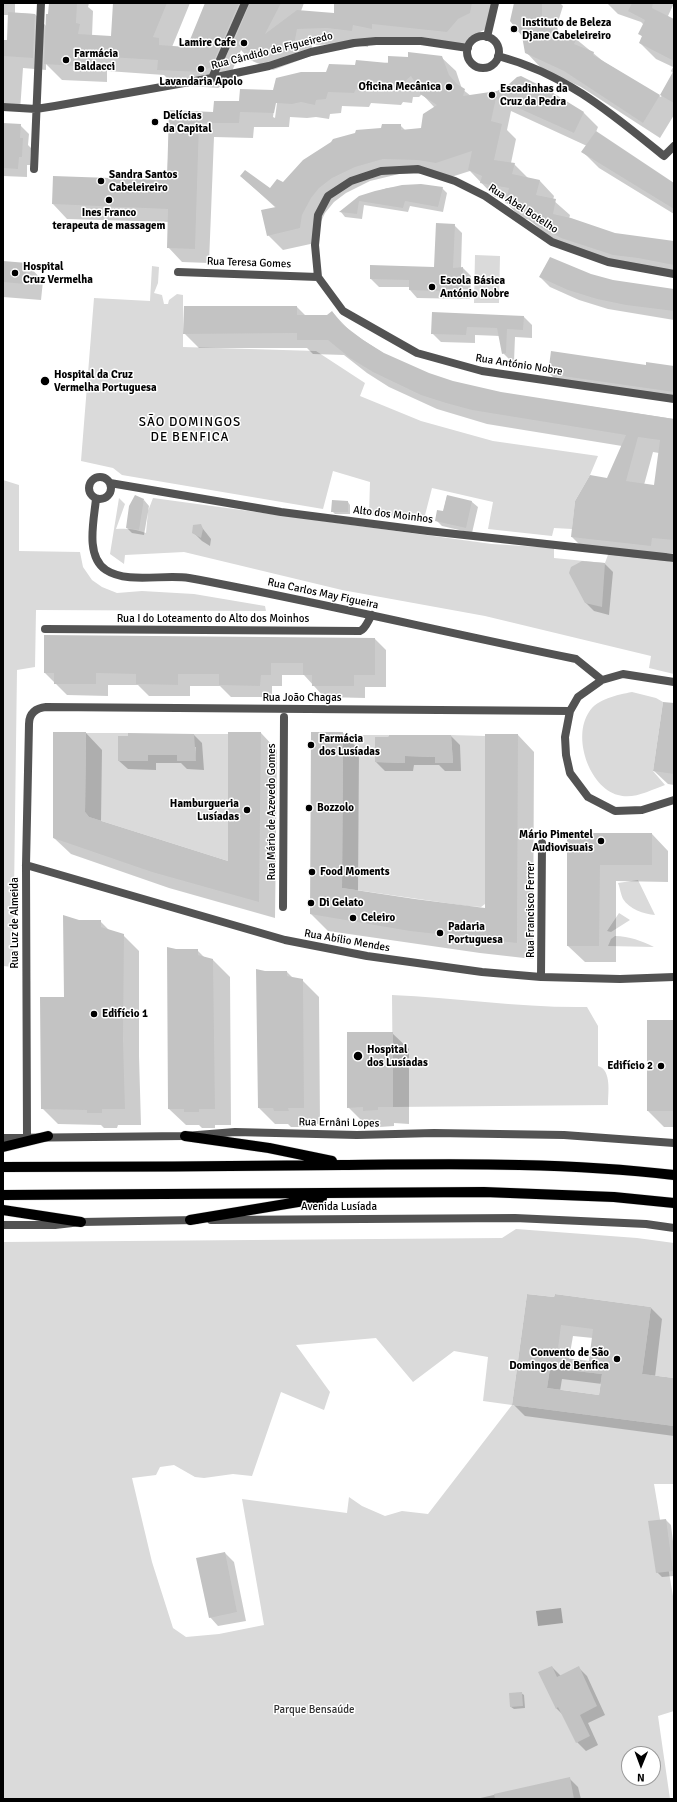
<!DOCTYPE html>
<meta charset="utf-8">
<style>
body{margin:0}
#map{position:relative;width:677px;height:1802px;overflow:hidden;background:#fff;font-family:Signika,sans-serif}
canvas{display:block}
.frame{position:absolute;inset:0;border:4px solid #000;pointer-events:none}
.north{position:absolute;left:621px;top:1746px;width:40px;height:40px;box-sizing:border-box;background:#fff;border:1px solid #999;border-radius:50%;rotate:181deg;font-size:11px;font-weight:700;line-height:16px;text-align:center;color:#000}
.north::after{content:'';display:block;margin:auto;width:14px;height:18px;background:#000;clip-path:polygon(50% 0,100% 100%,50% 72%,0 100%)}
</style>
<div id="map">
<canvas width="677" height="1802"></canvas>
<div class="frame"></div>
<div class="north">N</div>
</div>
<script>
const ctx = document.querySelector('canvas').getContext('2d');
ctx.lineJoin = 'round';
function fill(path, color) {
  ctx.fillStyle = color;
  ctx.fill(path, 'evenodd');
}
function trace(path, color, width, dash) {
  ctx.strokeStyle = color;
  ctx.lineWidth = width;
  ctx.lineCap = dash ? 'butt' : 'round';
  ctx.setLineDash(dash || []);
  ctx.stroke(path);
}
function drawText(font, color, halo, rows, align = 'center') {
  ctx.font = font + ' Signika,sans-serif';
  ctx.lineWidth = 3;
  ctx.setLineDash([]);
  ctx.textBaseline = 'middle';
  ctx.strokeStyle = halo;
  ctx.fillStyle = color;
  for (const [text, x, y, turn = 0] of rows) {
    ctx.save();
    ctx.translate(x, y);
    ctx.rotate((+turn || 0) * Math.PI / 180);
    ctx.textAlign = isNaN(turn) ? turn : align;
    if (halo) ctx.strokeText(text, 0, 0);
    ctx.fillText(text, 0, 0);
    ctx.restore();
  }
}
fill(new Path2D(`
 M475,255L500,256L499,303H474Z
 M152,266L159,267L158,283L154,293L162,295L164,304H168L169,300L177,294L183,295V347L316,351L365,383L360,396L421,421L493,441L598,456L590,475L575,501L572,529L554,528L552,536L488,529L493,502L432,488L424,519L369,515L370,482L333,471L323,509L122,475L113,468L81,461L94,298L150,301Z
 M3,480L19,485V551L80,552L83,567L92,580L102,587L117,593L142,591L194,594L265,606L266,611L36,610L35,667L17,670L13,967L3,966Z
 M119,498L125,504L116,529C127,528 136,529 146,533L148,511L153,498L492,544L554,548V558L605,563L609,552L674,562V674L649,668L651,656L485,616L342,590L184,552L125,555L124,564L110,554Z
 M632,692L656,698L663,702L653,771L665,785C651,790 633,800 618,795C589,787 572,737 589,712C597,699 617,695 632,692Z
 M86,733H128V736H118V761H147L148,755H177L178,761H195L196,747H194V734H228V861L89,817L85,812Z
 M343,735H389L388,737L375,738V762L405,763V756L435,757L453,763L451,735L485,736V904L481,907L467,906L342,888Z
 M638,880L655,915C644,914 629,909 623,899C621,895 620,888 618,883Z
 M619,913L630,920L611,932L607,931Z
 M615,936C629,936 642,941 654,947L608,946L611,939Z
 M392,995C457,998 522,1008 587,1007L598,1026V1066C612,1070 608,1093 608,1105L393,1107Z
 M516,1229L637,1238L674,1243V1378L642,1374L651,1307L555,1294L554,1297L527,1294L512,1405L674,1426V1484H654L674,1602V1711L658,1716L670,1799H3V1242L502,1238ZM376,1338L413,1382L454,1351L488,1357L483,1401L512,1405L428,1514L402,1511L385,1516L362,1506L349,1497L347,1513L242,1499L264,1625L219,1634L186,1637L173,1628L152,1562L132,1478L156,1475L160,1467L174,1465L195,1477L204,1478L233,1474L252,1476L281,1392L324,1410L330,1392L296,1345ZM629,1754H653V1778H629Z
 M550,1368L602,1374L599,1395L547,1388Z`), '#dadada');
fill(new Path2D(`
 M561,1608L563,1623L538,1626L536,1611Z`), '#a1a1a1');
fill(new Path2D(`
 M3,3H15V13L35,14L47,27L50,3H89L88,7L93,11L92,36L112,37L114,3H190L172,47L188,48L206,3H304L301,11L334,14L335,3H492L486,29L474,35L463,47L369,40L368,47L344,44L312,45L311,56L273,70L250,60L241,50L227,83L218,88L174,85L164,75L107,71V82L62,80L46,64V70L23,68L20,111L3,109V41H8L9,15H3Z
 M515,3H560L563,6L557,25L558,32L576,39L604,62L661,97L673,73L671,71L673,67L656,59L640,43L643,37L639,33L644,25L641,22L618,14L607,3H674L668,16L674,28V115L660,138L581,87L542,69L526,52Z
 M441,57L456,71L462,89L471,96L497,92L584,113L598,127L596,132L674,185V214L599,168L583,152L587,146L511,111L507,130L516,139L511,163L514,164L529,179L540,181L554,196L553,200L570,215L569,219L615,234L674,243V276L577,252L545,234L530,220L521,218L507,203V199L495,197L470,171L451,177L432,174H399L370,181L346,193L334,202L325,213L317,230L315,243L283,250L268,235L276,208L241,176L270,189L284,183L382,129L400,125L405,130L422,129L435,108L422,94L419,97H413L412,103L403,102L401,105L371,103L369,107L342,106L341,113L330,114L329,119L316,117L307,118L290,117L289,127H254L253,138L214,137L209,263L182,262L168,247L169,222L67,219L53,204L167,182L170,111L214,113L240,102L327,73L356,66ZM275,103H277L275,118L273,117Z
 M3,124L20,125L29,134L28,145L31,148L30,165H27V177L3,176Z
 M421,185L442,188L447,193L443,212L410,206L408,212L364,205L362,219L345,217L341,212L360,197L387,188Z
 M454,225L462,233L461,268H463L471,276L470,299L417,298L410,290V287H379L371,279L435,268Z
 M3,262L27,264L43,281L41,300L3,297Z
 M591,275L613,281L674,290V320L608,309L579,300L550,287L540,277Z
 M297,307L306,316H327L332,312L350,331L384,354L428,374L452,382L501,393L674,419V553H667L666,561L587,552L572,537L608,479L622,446L487,424L437,409L389,387L367,373L344,355L313,354L307,348H199L184,333ZM653,452L659,453L655,486L644,485Z
 M433,313L524,317L532,325V338L515,337L514,362H512L503,353L500,336L475,335V343L441,342L432,333Z
 M646,366L674,367V396L555,379L549,373Z
 M447,496L472,502L478,507L472,533L442,526L436,520L443,513Z
 M144,500L149,506L144,535L132,533L127,528Z
 M348,502L350,505V514H335L332,511Z
 M200,525L211,539L210,546L202,541L193,532Z
 M582,562L605,564L613,572L609,615L594,611L586,603Z
 M375,639L386,650V687H365V698L324,697L304,675H282V686H272V697H231L220,686H190V696H149L138,685H108V696L67,695L45,673Z
 M674,704V785L668,784L654,771Z
 M86,733L102,750L101,822L229,863L261,733L277,750L275,918L169,888L71,854L54,838Z
 M343,733L359,750L358,891L415,900L486,909L518,735L534,752L533,959L480,953L328,931L311,914Z
 M194,735L202,743L204,770L187,769L181,763H156V770L128,769L119,761Z
 M451,736L460,745L461,771H445L439,765H414L413,771H385L376,762V738Z
 M568,834H652L668,851V882L616,881V962H585L568,946Z
 M100,921L110,931L123,935L139,951V1056L141,1125H118L117,1128H104L101,1125L58,1124L42,1108L65,998Z
 M176,950H197L205,958L213,960L230,977L231,1125H215V1128H202L199,1125H186L169,1109Z
 M265,972H287L293,978L302,980L319,997L320,1124H305V1127H291L288,1124H275L259,1108Z
 M674,1021V1127H664L648,1111Z
 M392,1033L409,1049V1124L394,1123V1126L380,1127L377,1123L365,1124L348,1107Z
 M528,1295L651,1308L662,1319L655,1377L674,1379V1436L525,1416L513,1404ZM573,1336L593,1338L589,1362L569,1359ZM562,1379L602,1384L600,1396L560,1391Z
 M666,1520L671,1525L674,1550V1576L662,1577L657,1572Z
 M225,1553L234,1562L246,1621L218,1626L210,1617Z
 M552,1667L561,1676L578,1667L587,1676L605,1715L588,1723L598,1745L586,1751L577,1742L564,1716L556,1708Z
 M521,1693L524,1695L525,1708L514,1709L511,1707Z
 M569,1778L578,1787L581,1799H476Z`), '#0003');
fill(new Path2D(`
 M49,3H77L76,23L80,24L78,34L111,36L113,3H167L153,37L159,38V45L187,47L205,3H239L211,67L201,72L157,70L158,60L92,56V67L44,64L46,14H48Z
 M250,3H281L265,34L297,10L334,13V3H472L470,13L458,19L447,32L372,24V29L353,25L352,31L327,28L297,29L295,40L257,54L233,44Z
 M514,3H542V26L577,38L574,44L594,52L593,55L660,95L643,123L564,71L525,53L522,36L510,21Z
 M632,3H653L652,8L674,19V61L639,43L642,36L638,34L645,20L628,11Z
 M8,12L35,14L33,58L3,56V40H7Z
 M408,52L442,56L449,75L457,84L465,89L463,96L497,91L508,85L517,77L521,76L545,88L584,112L574,133L496,98L491,121L502,124L494,160L515,163L512,174L540,180L536,195L556,199L553,214L571,218L615,233L674,241V265L638,258L613,255L561,238L535,224L529,220L535,209L505,203L509,188L480,183L482,176L468,170L472,151L436,163L417,160L383,159L355,167L332,178L319,188L311,198L302,215L300,228L267,236L261,210L276,207L240,176L245,170L270,188L277,179L283,182L303,160L331,142L333,139L355,133L356,130L381,128L382,124H401V130L421,128L423,114L437,105L420,94V90L411,76L404,82L398,83L397,88H389L386,91L356,89L354,93L328,92L326,99L316,100L315,105L301,102L292,104L276,103L274,113L240,112L239,123H199L195,249L167,248L168,209L52,204L53,176L167,180L169,110L213,112L214,101H239L240,89L273,90L276,78L301,72H326L329,64L355,65L356,60L388,63V56L408,57Z
 M674,70V103L660,95Z
 M3,123L21,124L20,138H23L22,157H19L18,169L3,168Z
 M596,131L674,183V209L581,152Z
 M421,184L443,187L438,207L405,201L403,208L359,201L357,214L339,212L359,196L375,191L402,185Z
 M436,223L455,224L453,268L463,267V292L409,290V280L370,279V265L434,267Z
 M550,257L591,274L613,280L674,289V311L626,305L597,299L568,290L539,277Z
 M3,261L27,263L25,284L3,282Z
 M184,306H297V315H327L332,311L342,324L363,340L384,353L429,373L453,381L501,392L674,419V540L652,538L651,546L571,537L575,501L590,475L607,478L626,435L472,410L446,403L421,395L373,372L350,358L328,340H297V333L183,334ZM638,437L660,440L654,485L626,481Z
 M432,312L524,316L523,330L507,329L506,353L502,354L497,328L467,327L466,335L431,334Z
 M551,351L646,365V362L674,366V392L548,374Z
 M135,495L144,499L139,530L126,528L129,506Z
 M447,495L472,501L466,528L435,521L437,510L443,511Z
 M332,500L348,501V512H331Z
 M201,524L203,529L201,538L192,533L193,525Z
 M582,561L605,563L602,607L585,603L569,573L571,567Z
 M44,635L375,638V675H354V686H312V675H303V663H271V675H261L260,686L219,685V674H178V685L136,684V674L96,673V684H54V673H44Z
 M663,702L674,703V774L653,771Z
 M53,732H86L85,812L89,817L228,861V732H261L259,902L152,872L53,838Z
 M311,732H343L342,888L415,899L485,908V734H518L517,943L410,931L310,914Z
 M128,733L194,734L196,761H177V755H148V761H118V736H128Z
 M389,735H451L453,763H435V757L405,756V763L375,762V737H388Z
 M567,833H652V865H600L599,946H567Z
 M63,915L79,920H101V927L124,934L123,1040L125,1109H102V1113H87V1110L41,1109L40,997H64Z
 M167,947L176,949H198V955L213,959L215,1109H199V1112H184V1109H168Z
 M256,969L265,971H287V976L303,979L304,1108H288L289,1111H274L273,1108H258Z
 M647,1020H674V1111H647Z
 M347,1032H393V1107H378V1110L363,1111V1107L347,1108Z
 M527,1294L554,1297L555,1294L651,1307L642,1374L674,1378V1426L512,1405ZM561,1325L593,1329L589,1361L557,1357ZM550,1368L602,1374L599,1395L547,1388Z
 M666,1519L673,1571L656,1573L648,1521Z
 M225,1552L237,1612L209,1618L196,1558Z
 M552,1666L557,1677L579,1666L597,1706L580,1715L590,1736L576,1743L558,1707L556,1709L538,1672Z
 M522,1692L523,1706L510,1707L509,1693Z
 M570,1777L574,1799H495L494,1794Z`), '#c3c3c3');
const primary = new Path2D(`
 M185,1136L269,1148L332,1161
 M3,1147L48,1136
 M3,1167C117,1167 230,1166 344,1165C454,1164 564,1162 674,1175
 M3,1195L484,1192L614,1197L674,1203
 M3,1210L81,1222
 M190,1220L322,1198`);
trace(primary, '#dbdbdb', 11);
trace(new Path2D(`
 M283,907L284,717`), '#535353', 8);
trace(new Path2D(`
 M467 52a16 16 0 1 1 32 0a16 16 0 1 1-32 0Z
 M487,37L495,3
 M498,56C566,74 611,113 664,156L674,146
 M212,78L245,3
 M3,107L36,109L55,106L212,78L269,66L311,52L354,43L376,41H421L468,48
 M34,169L41,3
 M178,272L318,277
 M674,274L608,262L552,242L485,196L455,181L418,169L381,171L351,181L328,196L318,215L315,245L318,277L343,311L417,353L482,371L674,399
 M89 488a11 11 0 1 1 22 0a11 11 0 1 1-22 0Z
 M110,483L281,512L428,531L674,558
 M96,499C94,520 85,556 106,570C127,584 164,574 189,578C319,602 447,633 576,659L602,680
 M45,629L360,631C366,629 368,620 372,615
 M674,682L623,674L602,680L578,697L570,711L565,737L566,755L570,773L588,797L615,811L642,810L674,800
 M26,865L285,940L367,956L482,972L541,977L620,979L674,977
 M541,977L542,843
 M27,1137L26,865L29,724C29,713 36,708 46,707L570,711
 M3,1138L185,1136L235,1132L357,1135L434,1133L564,1135L674,1143
 M211,1220L515,1218L646,1224L674,1228
 M3,1225H55L81,1222L196,1220`), '#535353', 8);
trace(primary, '#000', 10);
for (const [x, y, r, color] of [
 [514,29,4,"#000"],
 [244,43,4,"#000"],
 [66,60,4,"#000"],
 [201,69,4,"#000"],
 [449,87,4,"#000"],
 [492,95,4,"#000"],
 [155,122,4,"#000"],
 [101,181,4,"#000"],
 [109,200,4,"#000"],
 [15,273,4,"#000"],
 [432,287,4,"#000"],
 [45,381,5,"#000"],
 [311,745,4,"#000"],
 [309,808,4,"#000"],
 [247,810,4,"#000"],
 [601,841,4,"#000"],
 [312,872,4,"#000"],
 [311,903,4,"#000"],
 [353,918,4,"#000"],
 [440,933,4,"#000"],
 [94,1014,4,"#000"],
 [358,1056,5,"#000"],
 [661,1066,4,"#000"],
 [617,1359,4,"#000"]
]) {
  const dot = new Path2D();
  dot.arc(x, y, r, 0, 2 * Math.PI);
  ctx.fillStyle = color;
  ctx.fill(dot);
  trace(dot, '#fff', 1.5);
}
drawText('bold 11px', '#000', '#fff', [
 ["Instituto de Beleza",522,23],
 ["Djane Cabeleireiro",522,36],
 ["Lamire Cafe",236,43,"right"],
 ["Farmácia",74,54],
 ["Baldacci",74,67],
 ["Lavandaria Apolo",201,82,"center"],
 ["Oficina Mecânica",441,87,"right"],
 ["Escadinhas da",500,89],
 ["Cruz da Pedra",500,102],
 ["Delícias",163,116],
 ["da Capital",163,129],
 ["Sandra Santos",109,175],
 ["Cabeleireiro",109,188],
 ["Ines Franco",109,213,"center"],
 ["terapeuta de massagem",109,226,"center"],
 ["Hospital",23,267],
 ["Cruz Vermelha",23,280],
 ["Escola Básica",440,281],
 ["António Nobre",440,294],
 ["Hospital da Cruz",54,375],
 ["Vermelha Portuguesa",54,388],
 ["Farmácia",319,739],
 ["dos Lusíadas",319,752],
 ["Hamburgueria",239,804,"right"],
 ["Lusíadas",239,817,"right"],
 ["Bozzolo",317,808],
 ["Mário Pimentel",593,835,"right"],
 ["Audiovisuais",593,848,"right"],
 ["Food Moments",320,872],
 ["Di Gelato",319,903],
 ["Celeiro",361,918],
 ["Padaria",448,927],
 ["Portuguesa",448,940],
 ["Edifício 1",102,1014],
 ["Hospital",367,1050],
 ["dos Lusíadas",367,1063],
 ["Edifício 2",653,1066,"right"],
 ["Convento de São",609,1353,"right"],
 ["Domingos de Benfica",609,1366,"right"]
], 'left');
drawText('11px', '#000', '#fff', [
 ["Rua Cândido de Figueiredo",272,51,-14],
 ["Rua Abel Botelho",523,209,33],
 ["Rua Teresa Gomes",249,263,2],
 ["Rua António Nobre",519,365,9],
 ["Alto dos Moinhos",393,515,7],
 ["Rua Carlos May Figueira",323,594,12],
 ["Rua I do Loteamento do Alto dos Moinhos",213,619],
 ["Rua João Chagas",302,698],
 ["Rua Mário de Azevedo Gomes",272,812,-90],
 ["Rua Francisco Ferrer",531,910,-90],
 ["Rua Luz de Almeida",15,923,-90],
 ["Rua Abílio Mendes",347,941,10],
 ["Rua Ernâni Lopes",339,1123,1],
 ["Avenida Lusíada",339,1207]
]);
drawText('11px', '#313131', '#fff', [
 ["Parque Bensaúde",314,1710]
]);
ctx.letterSpacing = '1px';
drawText('13px', '#000', '#fff', [
 ["SÃO DOMINGOS",190,423],
 ["DE BENFICA",190,438]
]);
ctx.letterSpacing = '0px';
</script>
